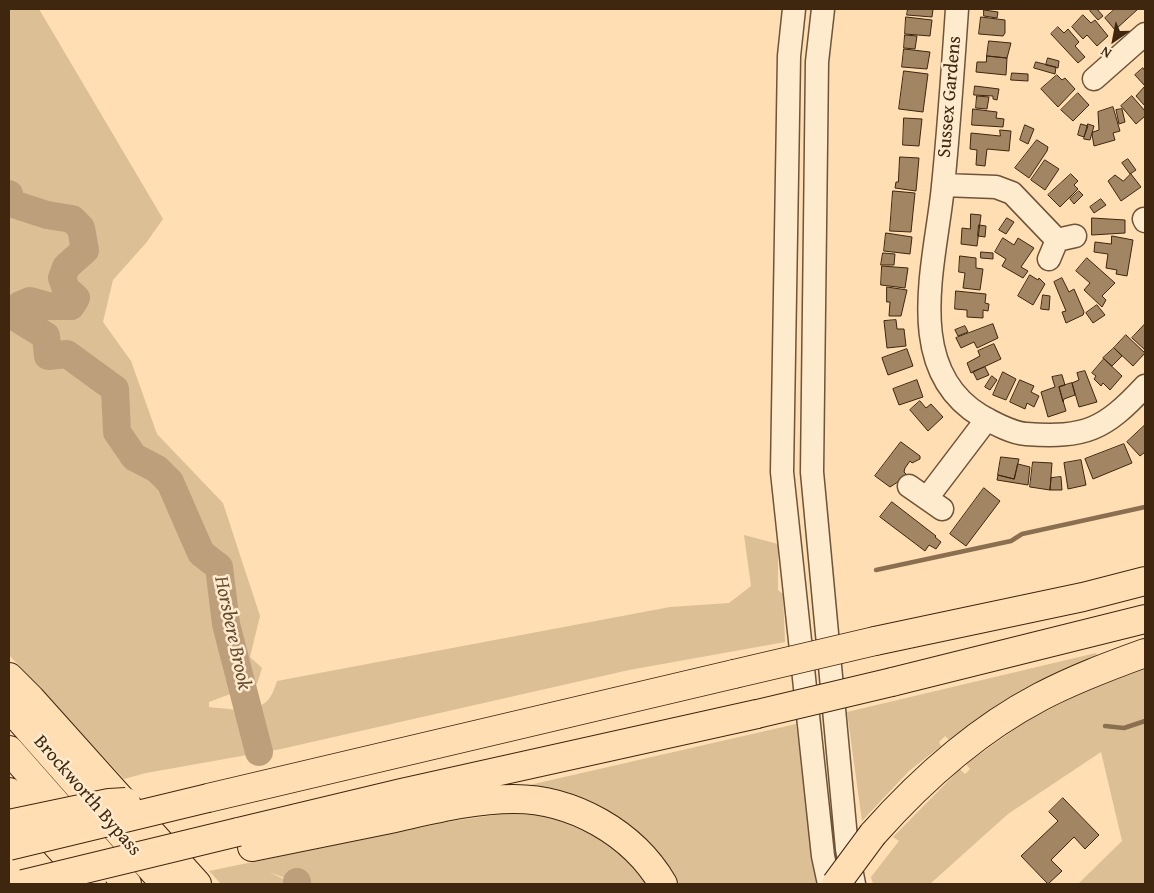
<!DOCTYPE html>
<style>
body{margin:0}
#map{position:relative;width:1154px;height:893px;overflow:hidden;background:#fedeb2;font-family:"Gentium Book Plus",serif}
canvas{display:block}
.frame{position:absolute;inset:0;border:10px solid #3e260f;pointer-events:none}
.north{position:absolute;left:1089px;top:15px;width:50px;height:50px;-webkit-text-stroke:4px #feeacd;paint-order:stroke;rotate:213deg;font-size:14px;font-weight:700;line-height:20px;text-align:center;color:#3e260f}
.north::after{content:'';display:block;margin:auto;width:18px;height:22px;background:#3e260f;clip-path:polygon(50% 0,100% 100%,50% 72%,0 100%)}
</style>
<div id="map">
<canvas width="1154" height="893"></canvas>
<div class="frame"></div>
<div class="north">N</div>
</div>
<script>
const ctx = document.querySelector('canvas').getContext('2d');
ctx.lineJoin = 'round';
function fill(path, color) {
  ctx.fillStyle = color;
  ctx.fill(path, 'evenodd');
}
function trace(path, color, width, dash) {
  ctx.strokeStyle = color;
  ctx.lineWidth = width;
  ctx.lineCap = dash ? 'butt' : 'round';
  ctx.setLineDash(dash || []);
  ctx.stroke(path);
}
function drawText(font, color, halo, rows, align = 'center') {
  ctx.font = font + ' "Gentium Book Plus",serif';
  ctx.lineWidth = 5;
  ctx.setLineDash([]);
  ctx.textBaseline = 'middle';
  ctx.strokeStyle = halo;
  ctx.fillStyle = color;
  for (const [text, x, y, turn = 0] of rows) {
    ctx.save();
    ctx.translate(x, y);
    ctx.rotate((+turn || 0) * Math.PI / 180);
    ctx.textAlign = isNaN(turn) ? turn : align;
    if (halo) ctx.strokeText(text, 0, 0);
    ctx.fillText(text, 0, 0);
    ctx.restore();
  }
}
fill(new Path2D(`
 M9,9H39L163,219L146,243L113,280L103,322L131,361L157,434L223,503L260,616L250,657L262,668L257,684L209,702V707C226,710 240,705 247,723L255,721C251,707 260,708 268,700C272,696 275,687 277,681L670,607L729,603L751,586L744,535L778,544V590L783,594L785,642L629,670L281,749L146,773L124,779L9,655Z
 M1096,653L1098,658L966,729L949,740L945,736L939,742L941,746L909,771L862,821L847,712Z
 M1145,669V884H1078L1122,841L1101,752L1008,814L930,884H873L871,877L899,841L893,837L960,769L965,774L970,769L966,764L1025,722L1085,691Z
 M796,724L816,884H671L650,854L490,794Z
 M503,814C514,814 526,814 537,815C575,820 626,851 645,884H301L269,872L294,884H221L209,871L452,821Z`), '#ddbf96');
trace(new Path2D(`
 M876,570L1011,541L1022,534L1145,507
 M1105,726L1124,728L1145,721`), '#8a6f50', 4.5);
trace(new Path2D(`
 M9,194L10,203L47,215L72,219L81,228L85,250L66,267L62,278L66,289L76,298L71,306H48L30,301L20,305L17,318L46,336L48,356L67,354L115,389L117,432L134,457L157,469L170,482L201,553L219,567L226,624L259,752
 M297,882V884`), '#bd9f7b', 28);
const building = new Path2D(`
 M908,9H933L932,17L907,15Z
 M1092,9H1097L1103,16L1098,20L1090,11Z
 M1115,9H1138L1115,30L1105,18Z
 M984,10L998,12L997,18L984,16Z
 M1083,15L1091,23L1095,20L1108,36L1097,46L1087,35L1083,39L1072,27Z
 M906,17L932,20L930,36L905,34Z
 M981,17L1005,20V33L1003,36L979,34Z
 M1058,27L1064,33L1068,29L1079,42L1075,46L1085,57L1078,63L1051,34Z
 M905,35L917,36L915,49L904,48Z
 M989,41L1011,43L1007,58L987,56Z
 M904,49L930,52L927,69L902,67Z
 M987,56L1007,58L1006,75L976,72L977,62H986Z
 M1048,58L1059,61L1058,68L1046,65Z
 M1036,62L1056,67L1055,74L1034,68Z
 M1143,68L1145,71V106L1136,96L1145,86L1135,75Z
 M904,71L928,74L923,112L899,109Z
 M1012,73L1028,74V81L1011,80Z
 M1057,75L1062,80L1065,78L1075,89L1058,107L1041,89Z
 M975,86L999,89L997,100L993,99V96L974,95Z
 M1078,93L1089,105L1073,121L1061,110Z
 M977,96L989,97L987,109L976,108Z
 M1132,96L1145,111V116L1136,124L1121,106Z
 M1113,107L1120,131L1113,133L1115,140L1094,146L1092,134L1093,132L1099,130L1098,112Z
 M973,109L997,112L996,118L1004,119L1003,127L972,125Z
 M1122,109L1125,122L1119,124L1116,110Z
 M904,118L922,119L919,146L903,145Z
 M1081,124L1088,126L1084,137L1078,135Z
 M1088,124L1094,126L1090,140L1084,139Z
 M1025,125L1034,129L1028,144L1020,140Z
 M1000,130L1011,131L1009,151L987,149L985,166L976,165L977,150L970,149L971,133L1000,136Z
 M1037,140L1048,147L1047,151L1029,178L1015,168Z
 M900,157L919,158L916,191L895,188L896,182H898Z
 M1128,159L1136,170L1130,174L1122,163Z
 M1045,160L1059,169L1045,190L1031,180Z
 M1071,174L1078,181L1074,185L1078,189L1060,207L1048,195Z
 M1131,174L1141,187L1121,201L1108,181L1115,175L1123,181Z
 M893,191L915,193L911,232L890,231Z
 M1079,191L1083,195L1074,204L1070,199Z
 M1101,199L1106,205L1094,213L1090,207Z
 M971,214L981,215L977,246L961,244L962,228L970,229Z
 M1007,218L1014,222L1006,234L999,230Z
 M1092,218L1125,220V233L1092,235Z
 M979,225L986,226L985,237L978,236Z
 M886,233L912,237L910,254L884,251Z
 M1112,236L1133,240L1127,276L1116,274L1117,270L1106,268L1108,254L1094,252L1095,242L1111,244Z
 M1003,238L1014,245L1018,238L1034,248L1021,267L1028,271L1023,278L1002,266L1006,259L995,252Z
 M981,252L993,253V259L981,258Z
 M883,253L895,254L894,265H881Z
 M960,256L976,258V268L983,269L980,290L963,288L965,273L959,272Z
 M1087,258L1115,283L1102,296L1106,300L1102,307L1084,290L1090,283L1076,271Z
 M882,266L908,268L905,288L881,285Z
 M1030,275L1038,280L1039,278L1045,284L1033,305L1018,296Z
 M1062,278L1069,292L1074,289L1084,312L1083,315L1066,323L1062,312L1066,311L1054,282Z
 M887,287L907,290L901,316H889L890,302H887Z
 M956,291L986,294L985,303L989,304L988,311L983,310V318L967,317V310L955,309Z
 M1043,295L1050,296L1049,310L1041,309Z
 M1097,305L1105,315L1093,323L1086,313Z
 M896,320L897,329H904L906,346L887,348L884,321Z
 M993,324L998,338L977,348L974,342L961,348L956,338Z
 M1145,324V350L1132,338Z
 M965,326L968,332L958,336L955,330Z
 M1126,335L1145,353L1133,366L1114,348Z
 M994,344L1001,359L971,373L967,363L980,356L978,351Z
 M1114,348L1122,356L1112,366L1103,358Z
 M907,349L913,366L888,375L882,358Z
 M1104,359L1122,376L1110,390L1103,383L1101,386L1094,379L1096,376L1092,373Z
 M985,367L989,375L977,380L973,372Z
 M1085,371L1097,402L1079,407L1072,383L1079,380L1077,373Z
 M1003,372L1016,379L1006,400L993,395Z
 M1062,375L1065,385L1059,387L1066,411L1048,417L1041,392L1055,387L1052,377Z
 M992,376L997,380L990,390L985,387Z
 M917,380L923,397L899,405L893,389Z
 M1020,380L1034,386L1031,392L1039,396L1034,407L1027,403L1025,409L1010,402Z
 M1072,383L1075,395L1064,399L1063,402L1059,387Z
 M920,401L926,408L931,404L943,417L928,431L910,410Z
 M1145,425V452L1140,456L1127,442Z
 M901,442L920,456V459L912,463L910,461L905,468L904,472L906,474L904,478L890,487L875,476Z
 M1124,444L1132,463L1093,479L1085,459Z
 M1001,457L1019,459L1014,479L998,475Z
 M1081,460L1086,485L1068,489L1064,463Z
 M1033,462L1052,463L1050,490L1030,487Z
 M1018,464L1030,467L1028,485L997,480L998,475L1014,479Z
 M1061,477L1062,490H1050L1051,478Z
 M984,488L1000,501L966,546L950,534Z
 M892,502L936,536L935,537L941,542L936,549L929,545L925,551L880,517Z
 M1063,798L1099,835L1085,849L1074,837L1051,860L1062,871L1048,884L1021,856L1058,821L1049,812Z`);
fill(building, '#a28664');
trace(building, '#3e260f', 1);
const minor = new Path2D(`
 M794,9L789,56L782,472L823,856L829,884
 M823,9L817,62L812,472L847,849L854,884
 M957,9C953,68 949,127 943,186C936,261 901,368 981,416C994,423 1011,433 1026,434C1086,438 1104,430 1145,386
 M1094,79L1145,34
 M943,185L996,187L1012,193L1057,240
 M1144,219L1145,221
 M1049,259L1057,240L1075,236
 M909,486L942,509
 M927,498L987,419`);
const highway = new Path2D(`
 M875,641L1083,597L1145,581
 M9,677L31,699L197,884
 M892,682L1145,619
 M9,707L165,884
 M9,750L127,884
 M9,792L92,884
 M208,798L734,674
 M238,832L401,793L757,714
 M873,834C921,780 975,731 1040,697C1074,679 1109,666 1145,653
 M252,847C298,838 344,828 390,819C431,810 472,799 514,799C573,799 633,833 663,884`);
trace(minor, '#6e5438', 25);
trace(highway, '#3e260f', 30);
trace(minor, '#feeacd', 22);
trace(highway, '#fedeb2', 28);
const highwayBridge = new Path2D(`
 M734,674L875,641
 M757,714L892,682
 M9,824L109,803L126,802
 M9,846L208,798
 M23,884L238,832
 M836,884L873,834`);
trace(highwayBridge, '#3e260f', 30, []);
trace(highwayBridge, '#fedeb2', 28);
drawText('19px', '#3e260f', '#feeacd', [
 ["Sussex Gardens",950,97,-85],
 ["Brockworth Bypass",87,796,49]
]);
drawText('italic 20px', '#644a2f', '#feeacd', [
 ["Horsbere Brook",232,633,78]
]);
</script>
